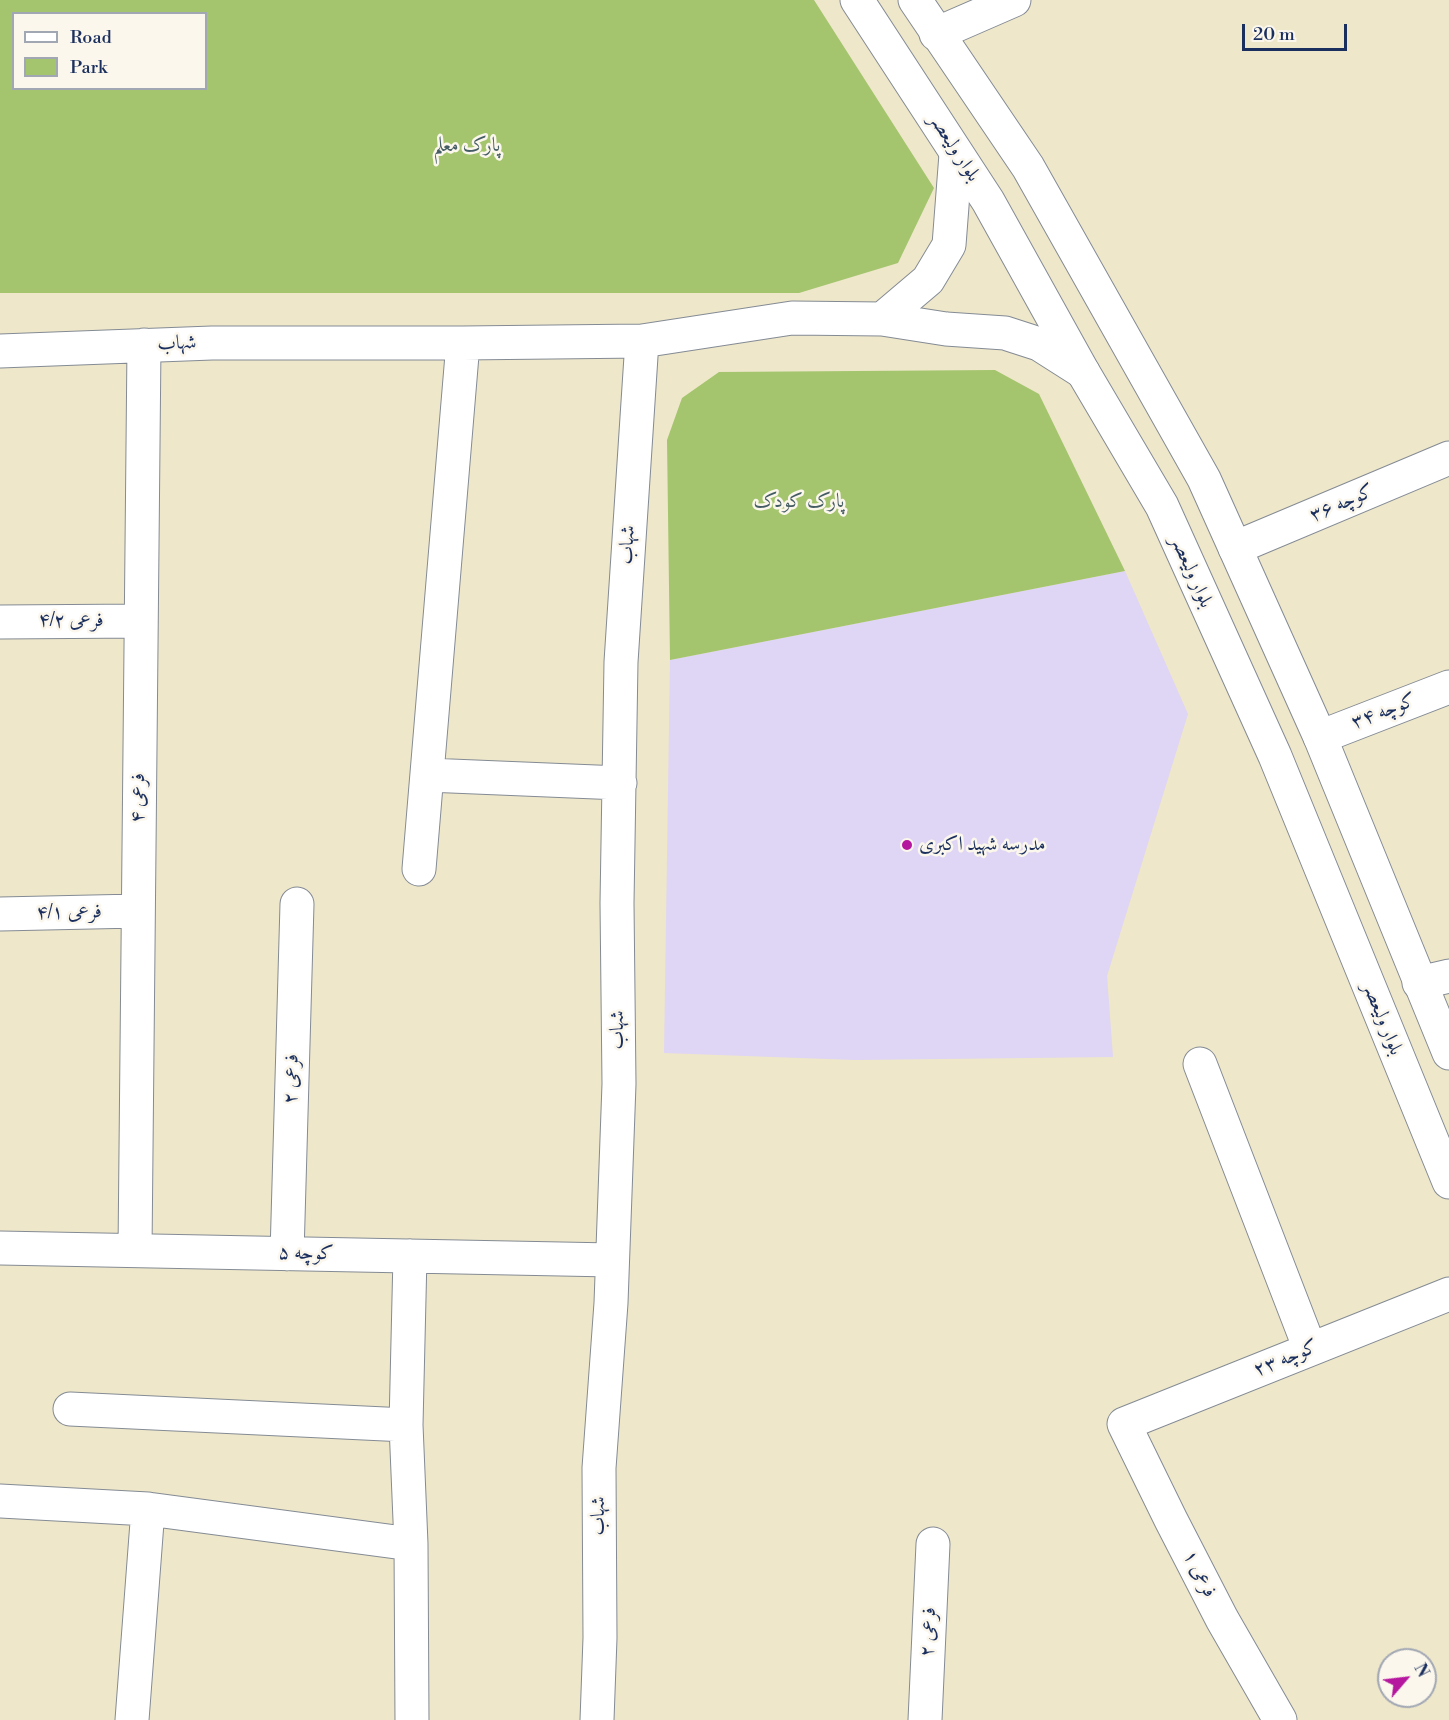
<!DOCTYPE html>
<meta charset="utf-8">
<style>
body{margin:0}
#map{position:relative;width:1449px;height:1720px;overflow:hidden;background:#eee7ca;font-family:"Libre Bodoni",serif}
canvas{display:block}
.legend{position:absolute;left:12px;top:12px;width:195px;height:78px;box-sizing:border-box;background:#fbf7ec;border:2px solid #a1a7b3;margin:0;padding:8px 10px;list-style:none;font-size:18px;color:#1b2f5e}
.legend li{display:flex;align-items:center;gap:12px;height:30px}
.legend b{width:30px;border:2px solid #a1a7b3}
.north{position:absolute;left:1377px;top:1648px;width:60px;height:60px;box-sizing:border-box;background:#fbf7ec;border:2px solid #a1a7b3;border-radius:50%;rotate:62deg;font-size:16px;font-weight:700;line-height:24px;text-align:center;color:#1b2f5e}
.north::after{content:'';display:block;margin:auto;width:21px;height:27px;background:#b5179e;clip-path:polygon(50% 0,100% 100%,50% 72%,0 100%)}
.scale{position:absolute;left:1242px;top:24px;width:105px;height:27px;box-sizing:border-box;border:3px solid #1b2f5e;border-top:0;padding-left:8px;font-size:18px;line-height:21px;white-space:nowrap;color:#1b2f5e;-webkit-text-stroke:4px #fbf7ec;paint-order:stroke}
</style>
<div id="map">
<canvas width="1449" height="1720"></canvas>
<ul class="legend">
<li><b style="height:8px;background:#fff"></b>Road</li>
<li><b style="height:16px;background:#a4c56e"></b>Park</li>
</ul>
<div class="north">N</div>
<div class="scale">20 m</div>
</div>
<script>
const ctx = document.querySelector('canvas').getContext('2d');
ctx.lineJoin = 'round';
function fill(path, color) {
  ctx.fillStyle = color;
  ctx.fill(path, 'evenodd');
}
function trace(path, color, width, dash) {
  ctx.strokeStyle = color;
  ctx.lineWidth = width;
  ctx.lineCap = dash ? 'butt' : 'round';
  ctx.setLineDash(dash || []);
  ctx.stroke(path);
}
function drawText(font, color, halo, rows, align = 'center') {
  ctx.font = font + ' "Libre Bodoni",Amiri,serif';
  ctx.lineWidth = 5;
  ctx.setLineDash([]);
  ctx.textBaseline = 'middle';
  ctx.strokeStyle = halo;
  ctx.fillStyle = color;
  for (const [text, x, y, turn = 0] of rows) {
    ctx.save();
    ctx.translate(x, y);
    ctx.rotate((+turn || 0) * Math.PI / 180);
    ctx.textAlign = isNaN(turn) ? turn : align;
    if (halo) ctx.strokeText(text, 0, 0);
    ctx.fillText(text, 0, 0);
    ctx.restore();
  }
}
fill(new Path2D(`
 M1125,571L1188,714L1107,976L1113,1057L855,1060L664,1053L670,660Z`), '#dfd5f5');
fill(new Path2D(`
 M0,0H814L934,188L898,263L799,293H0ZM14,14H206V88H14Z
 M995,370L1039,394L1125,571L670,660L667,440L682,398L719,372Z`), '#a4c56e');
const minor = new Path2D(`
 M936,34L1014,0
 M882,319L928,280L949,245L956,154
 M0,351L212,343H463L642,341L792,318L882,319L946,329L1005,333L1039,344L1083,372
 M1235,548L1449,458
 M0,622L141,621
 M1320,737L1449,687
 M427,775L620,783
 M419,869L463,343
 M0,914L138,911
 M1419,983L1449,976
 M1200,1064L1310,1349
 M0,1248L612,1260
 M135,1250L144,345
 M287,1254L297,904
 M410,1256L406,1425L411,1544L412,1720
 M70,1409L406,1425
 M0,1501L148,1509L411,1544
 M132,1720L148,1509
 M597,1720L600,1638L599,1468L611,1303L619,1084L617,903L621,662L642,341
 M925,1720L933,1544
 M1280,1720L1222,1619L1171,1520L1124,1424L1449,1294`);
const major = new Path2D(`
 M857,0L988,201L1083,372L1162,506L1275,756L1449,1182
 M915,0L1028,167L1204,479L1320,737L1449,1053`);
trace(minor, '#848b94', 35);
trace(major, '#848b94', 35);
trace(minor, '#fff', 33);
trace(major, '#fff', 33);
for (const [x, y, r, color] of [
 [907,845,6,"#b5179e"]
]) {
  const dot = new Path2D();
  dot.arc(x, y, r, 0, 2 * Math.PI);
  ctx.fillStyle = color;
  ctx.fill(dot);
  trace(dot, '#fbf7ec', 2);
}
drawText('20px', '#445c63', '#fbf7ec', [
 ["پارک معلم",467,146],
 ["پارک کودک",799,502]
]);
drawText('20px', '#1b2f5e', '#fbf7ec', [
 ["بلوار ولیعصر",954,148,57],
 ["شهاب",177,344,-2],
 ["۳۶ کوچه",1342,504,-23],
 ["شهاب",628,545,-87],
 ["بلوار ولیعصر",1191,572,66],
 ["فرعی ۴/۲",71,621],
 ["کوچه ۳۴",1384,712,-21],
 ["فرعی ۴",139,798,-89],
 ["فرعی ۴/۱",69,913,-1],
 ["بلوار ولیعصر",1382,1019,68],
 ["شهاب",618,1030,-90],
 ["فرعی ۲",292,1079,-88],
 ["کوچه ۵",306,1254,1],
 ["کوچه ۲۳",1286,1359,-22],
 ["شهاب",599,1516,-90],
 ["فرعی ۱",1199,1574,63],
 ["فرعی ۲",929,1632,-87]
]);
drawText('20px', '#1b2f5e', '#fbf7ec', [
 ["مدرسه شهید اکبری",919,845]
], 'left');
</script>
